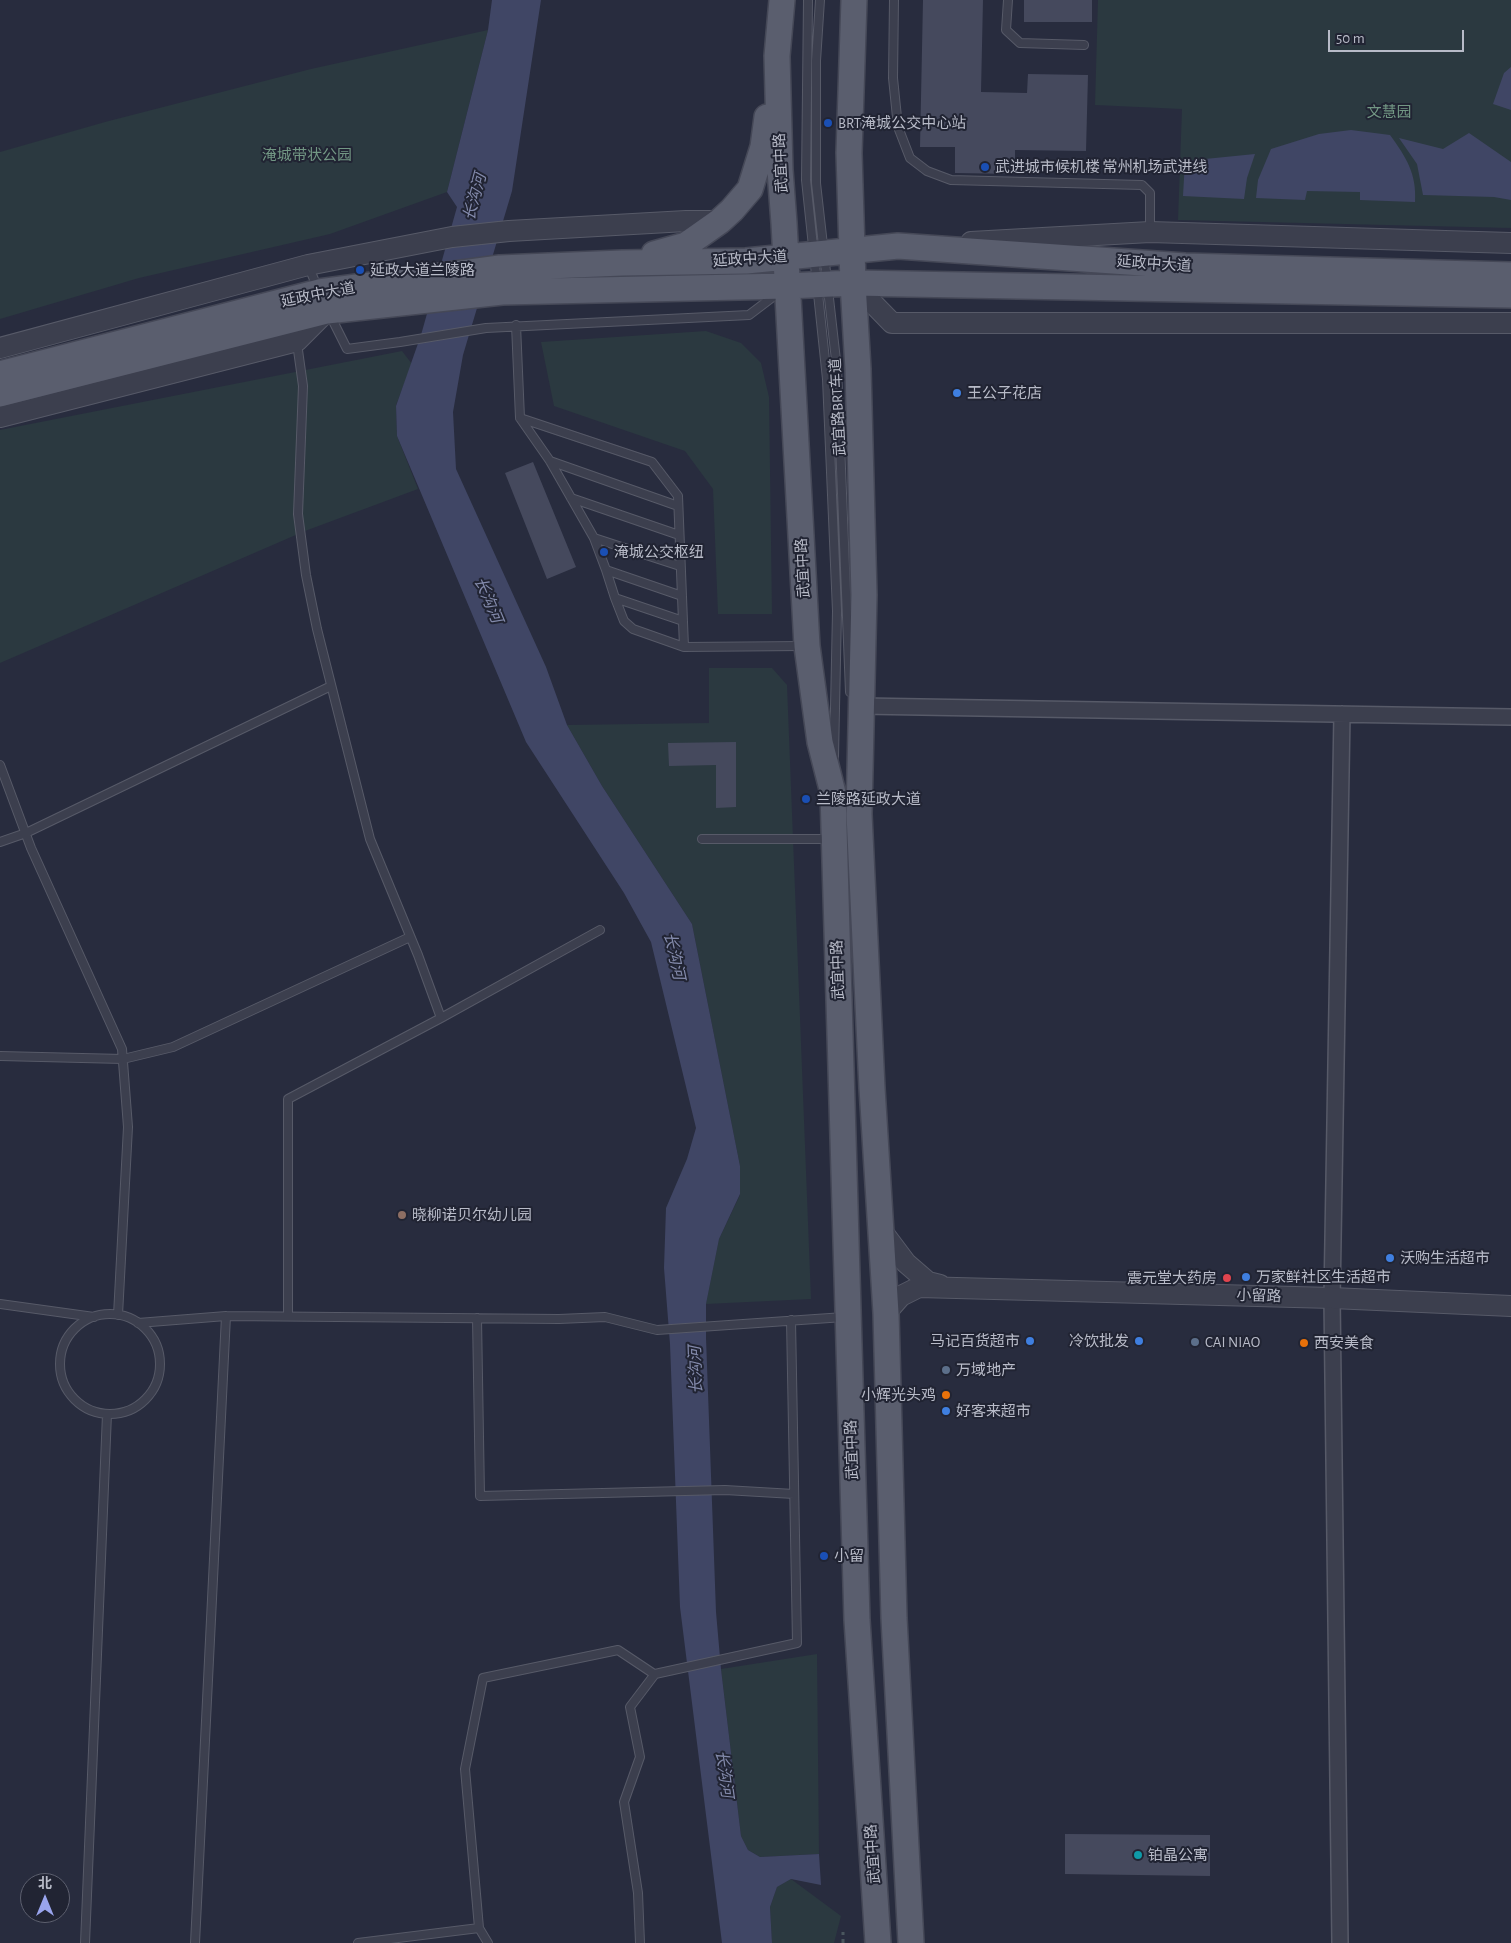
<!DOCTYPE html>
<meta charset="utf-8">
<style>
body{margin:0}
#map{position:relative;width:1511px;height:1943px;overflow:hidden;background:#282c3e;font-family:"Alegreya Sans","Noto Sans SC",sans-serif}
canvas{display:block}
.north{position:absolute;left:20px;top:1873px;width:50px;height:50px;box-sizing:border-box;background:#212433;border:1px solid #5d606f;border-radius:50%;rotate:0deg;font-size:14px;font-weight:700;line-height:20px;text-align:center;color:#b8bbc8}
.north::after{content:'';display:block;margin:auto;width:18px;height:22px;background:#99a4ed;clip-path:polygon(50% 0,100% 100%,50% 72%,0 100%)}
.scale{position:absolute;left:1328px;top:30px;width:136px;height:22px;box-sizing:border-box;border:2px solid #b8bbc8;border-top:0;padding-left:6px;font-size:15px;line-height:18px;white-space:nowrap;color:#b8bbc8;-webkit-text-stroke:4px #212433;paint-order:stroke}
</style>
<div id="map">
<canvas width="1511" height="1943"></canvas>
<div class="north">北</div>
<div class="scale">50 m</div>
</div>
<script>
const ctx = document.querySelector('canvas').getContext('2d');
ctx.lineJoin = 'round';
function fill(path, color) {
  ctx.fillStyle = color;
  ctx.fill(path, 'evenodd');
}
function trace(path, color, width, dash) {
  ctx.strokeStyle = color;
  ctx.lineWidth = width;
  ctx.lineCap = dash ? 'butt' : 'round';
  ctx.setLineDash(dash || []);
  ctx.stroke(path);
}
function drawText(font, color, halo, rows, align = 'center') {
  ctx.font = font + ' "Alegreya Sans","Noto Sans SC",sans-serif';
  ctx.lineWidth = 4;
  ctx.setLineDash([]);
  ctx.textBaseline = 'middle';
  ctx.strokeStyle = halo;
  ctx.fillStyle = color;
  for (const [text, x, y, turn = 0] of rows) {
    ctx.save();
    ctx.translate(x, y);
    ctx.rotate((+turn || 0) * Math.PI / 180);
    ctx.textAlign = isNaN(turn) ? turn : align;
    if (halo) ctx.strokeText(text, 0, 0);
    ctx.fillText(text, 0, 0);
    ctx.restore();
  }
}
fill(new Path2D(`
 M1098,0H1511V228L1178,220L1182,109L1095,105Z
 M488,30L447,192L330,234L139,278L0,319V152L105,122L311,69Z
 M706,331L741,343L761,363L769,397L772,614H718L713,489L685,451L554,406L541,342Z
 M402,351L412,364L396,405L397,436L418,489L305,531L0,663V430Z
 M709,668H772L787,685L811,1299L706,1304L719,1239L740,1195V1166L692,924L602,786L567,725L709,723Z
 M817,1654L819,1854L760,1857L748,1850L741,1836L721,1669Z
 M791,1879L841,1916L834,1943H772L770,1907L777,1887Z`), '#2b3940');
fill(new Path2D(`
 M492,0H541L512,191L463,355L453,412L456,469L546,667L567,725L602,786L692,924L740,1166V1194L719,1239L706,1304V1338L716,1612L721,1669L741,1836L748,1850L760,1857L819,1854L821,1885L791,1879L777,1887L770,1907L772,1943H722L680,1607L670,1344L664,1268L666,1208L687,1159L696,1128L651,942L624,893L526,742L397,436L396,406L421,335L457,207L447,192L488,30Z
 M1511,67V110L1493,104L1504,73Z
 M1351,130L1390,135C1406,157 1417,174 1415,202L1360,200V192L1307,191L1305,200L1256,198L1258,180L1271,149L1319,134Z
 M1469,133L1511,162V200L1494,197L1423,195L1417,164L1399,138L1443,149Z
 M1255,154L1247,178L1244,199L1183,196L1185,161Z`), '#404665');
fill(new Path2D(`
 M923,0H983L981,92L1027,93L1028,74L1088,75L1086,151L1015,150V174L955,173V147H920Z
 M1024,0H1092V22H1024Z
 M533,462L576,567L547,579L505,473Z
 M736,742V807L716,808V765L669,766L668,743Z
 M1065,1834L1210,1835V1876L1065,1874Z`), '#45495d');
const service = new Path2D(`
 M808,0L806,180L827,379L837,611L834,757
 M820,0L816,61V183L837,369L850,692
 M894,0L893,78L898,127L910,158L927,171L951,180L1142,185L1150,193V230
 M1008,0L1006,30L1020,43L1084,45
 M308,265L318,289
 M330,315L347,349L400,342L486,328L749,315L778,293
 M516,325L520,418L550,461L594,538L680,566
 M297,343L303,386L298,514L306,575L317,629L370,839L418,955L441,1018
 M520,418L652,462L678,496L684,647
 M550,461L678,506
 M571,498L679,535
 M594,538L606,570L682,596
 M606,570L615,598L683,621
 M615,598L624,621L633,629L684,647L803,646
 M0,765L31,848L122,1049L128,1127L118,1315
 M702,839H830
 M0,842L26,833L331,686
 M0,1056L123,1059L173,1047L410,937
 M0,1304L94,1317
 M60 1364a50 50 0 1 1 100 0a50 50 0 1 1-100 0Z
 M288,1316V1099L441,1018L600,930
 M477,1318L480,1496L725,1490L794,1494
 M138,1323L226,1316L559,1319L605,1317L657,1330L844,1317
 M479,1928L465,1769L483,1678L618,1650L654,1674
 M85,1943L107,1414
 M195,1943L226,1316
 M358,1943L479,1928L488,1943
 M640,1943L638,1893L624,1802L640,1757L630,1707L655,1674L797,1643L791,1320`);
const minor = new Path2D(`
 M862,706L1511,717
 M1340,1943L1332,1298L1342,714`);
const tertiary = new Path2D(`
 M971,242L1150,232L1511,243
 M853,283L892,323H1511
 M0,348L308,265L452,237L509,231L686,221H720
 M0,417L297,341L327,311
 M882,1231L906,1263L928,1282L940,1285
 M886,1313L901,1296L919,1287L1332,1298L1511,1306`);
const primary = new Path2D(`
 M782,0L777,56L780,170L784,223L807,646L820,742L833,793L857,1620L878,1943
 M854,0L849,153L853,283L858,369L864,595L859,814L872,1088L886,1313L894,1618L911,1943
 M654,254L686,245L720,221L732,210L750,189L763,147L767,117
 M0,374L319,292L500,268L622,263L746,261L898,246L1185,266L1511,275
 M0,394L327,311L502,292L787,286L853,283L1511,295`);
trace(service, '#575a68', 10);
trace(minor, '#575a68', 18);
trace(tertiary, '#575a68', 22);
trace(primary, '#454857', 28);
trace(new Path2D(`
 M843,1943V1932`), '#4a565e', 3, [4, 4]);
trace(service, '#3c3f4e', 8);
trace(minor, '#3c3f4e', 15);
trace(tertiary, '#3c3f4e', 20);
trace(primary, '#5a5e6e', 25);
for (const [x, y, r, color] of [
 [828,123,5,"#1a4fb4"],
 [985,167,5,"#1a4fb4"],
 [360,270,5,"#1a4fb4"],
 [957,393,5,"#3f7fe0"],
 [604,552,5,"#1a4fb4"],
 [806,799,5,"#1a4fb4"],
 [402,1215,5,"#8d6e63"],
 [1390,1258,5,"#3f7fe0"],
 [1246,1277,5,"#3f7fe0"],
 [1227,1278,5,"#e0444e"],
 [1030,1341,5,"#3f7fe0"],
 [1139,1341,5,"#3f7fe0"],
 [1195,1342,5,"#5c6f8a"],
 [1304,1343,5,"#e8710a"],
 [946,1370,5,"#5c6f8a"],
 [946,1395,5,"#e8710a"],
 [946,1411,5,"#3f7fe0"],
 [824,1556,5,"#1a4fb4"],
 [1138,1855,5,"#0f9aa8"]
]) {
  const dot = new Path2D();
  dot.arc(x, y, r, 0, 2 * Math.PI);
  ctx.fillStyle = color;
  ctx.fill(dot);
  trace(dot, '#212433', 2);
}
drawText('15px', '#729784', '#212433', [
 ["文慧园",1389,112],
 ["淹城带状公园",307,155]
]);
drawText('15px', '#b8bbc8', '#212433', [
 ["BRT淹城公交中心站",838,123],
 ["武进城市候机楼 常州机场武进线",995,167],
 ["延政大道兰陵路",370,270],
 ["王公子花店",967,393],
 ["淹城公交枢纽",614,552],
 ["兰陵路延政大道",816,799],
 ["晓柳诺贝尔幼儿园",412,1215],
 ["沃购生活超市",1400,1258],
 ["万家鲜社区生活超市",1256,1277],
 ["震元堂大药房",1217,1278,"right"],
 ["马记百货超市",1020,1341,"right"],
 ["冷饮批发",1129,1341,"right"],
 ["CAI NIAO",1205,1342],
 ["西安美食",1314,1343],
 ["万域地产",956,1370],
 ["小辉光头鸡",936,1395,"right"],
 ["好客来超市",956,1411],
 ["小留",834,1556],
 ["铂晶公寓",1148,1855]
], 'left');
drawText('15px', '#b8bbc8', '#212433', [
 ["武宜中路",781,163,-93],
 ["延政中大道",750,259,-4],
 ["延政中大道",1154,264,4],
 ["延政中大道",318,295,-11],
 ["武宜路BRT车道",838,407,-93],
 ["武宜中路",803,568,-93],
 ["武宜中路",838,970,-92],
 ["小留路",1259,1296,2],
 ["武宜中路",852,1450,-92],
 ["武宜中路",873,1854,-94]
]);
drawText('italic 16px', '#848bac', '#212433', [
 ["长沟河",475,197,-75],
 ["长沟河",488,600,67],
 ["长沟河",674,956,78],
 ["长沟河",696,1370,-92],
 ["长沟河",724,1774,82]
]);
</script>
